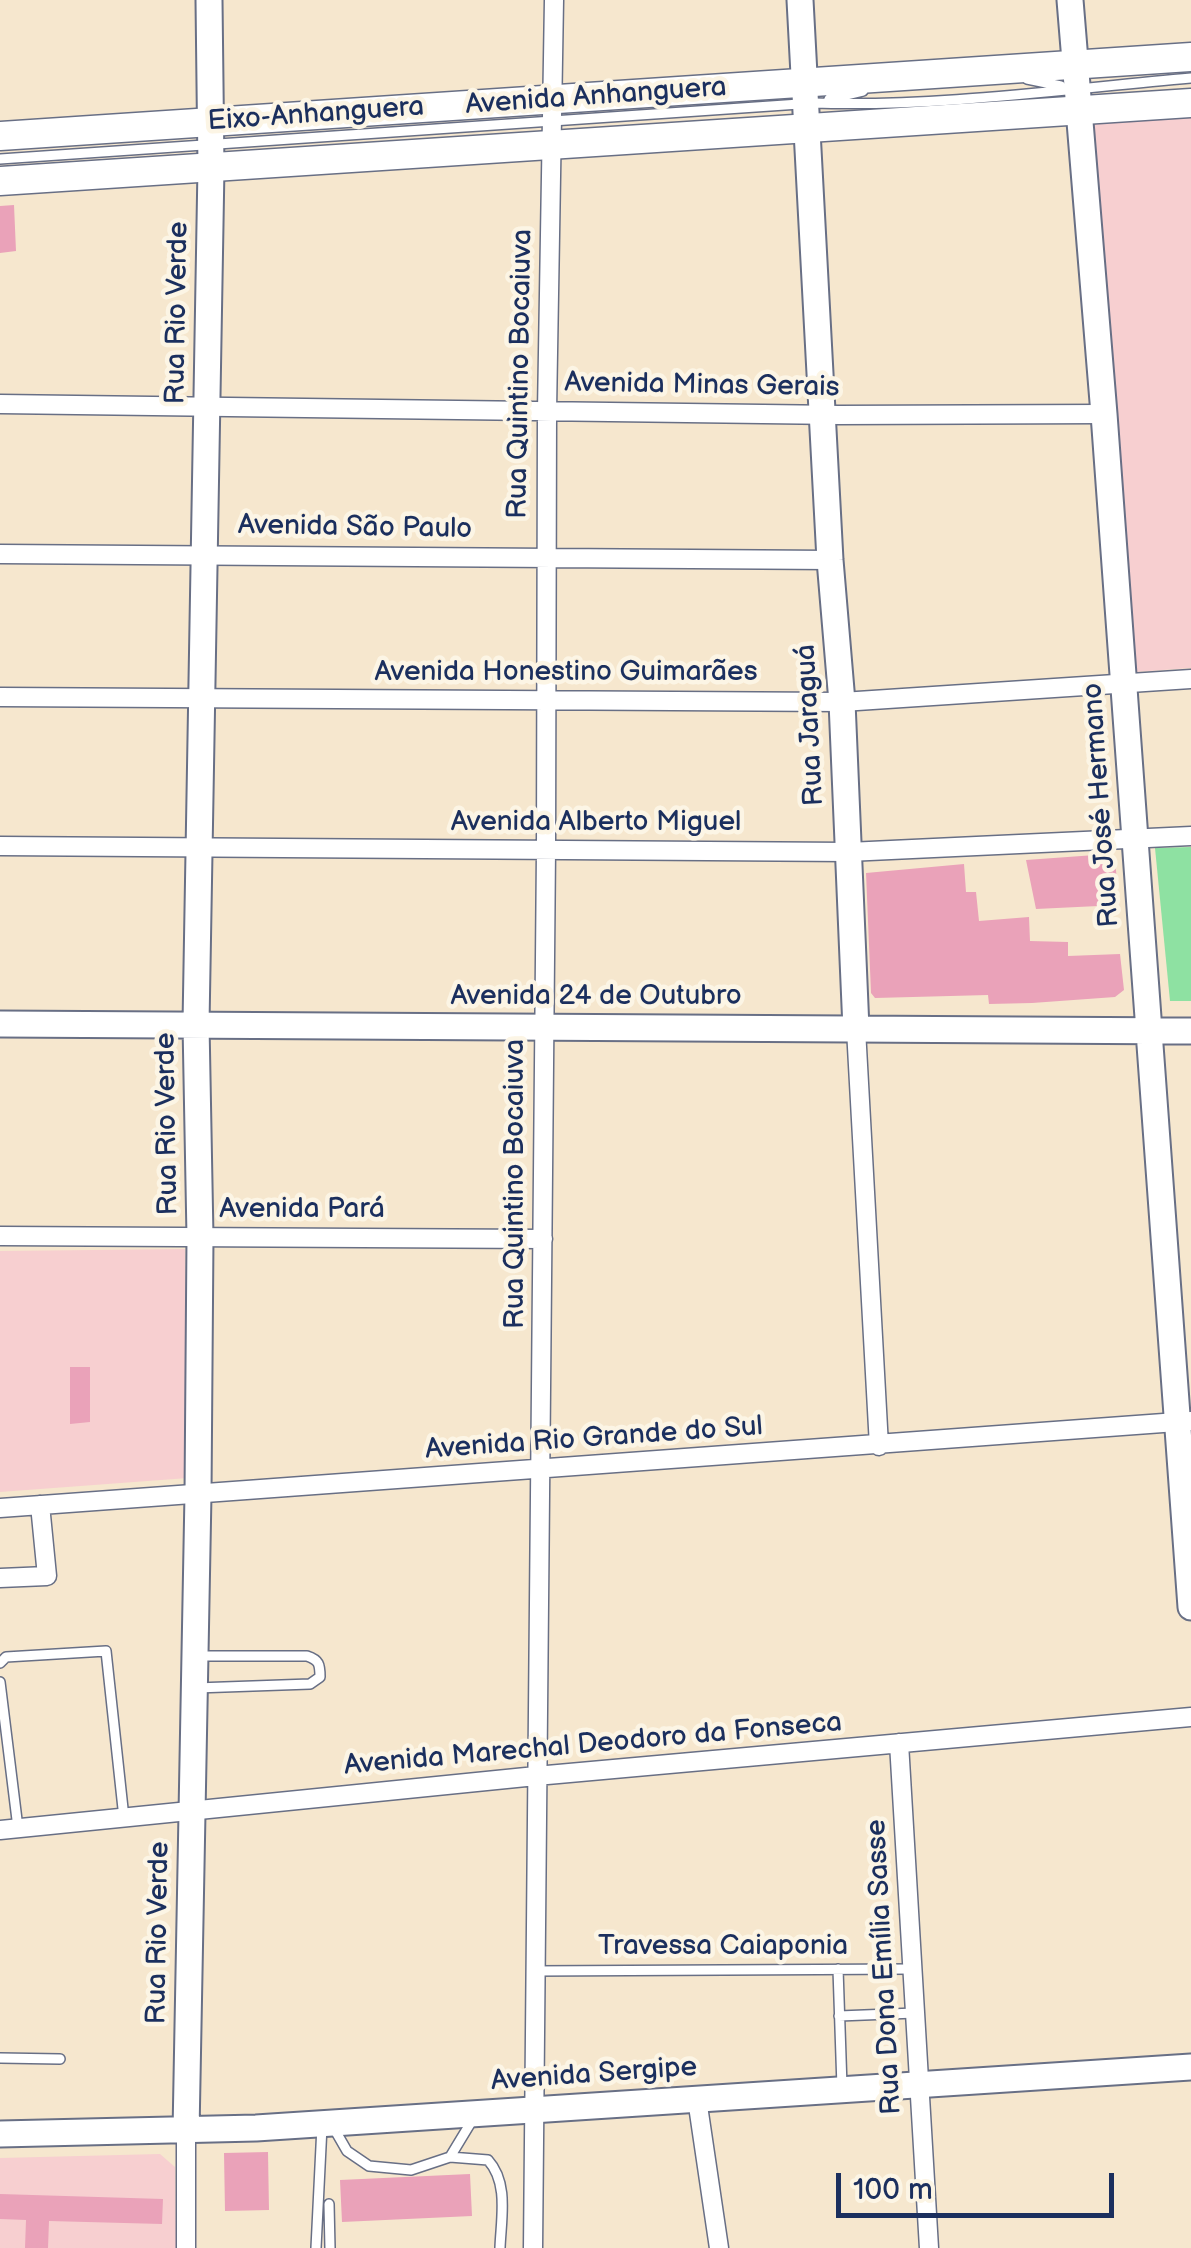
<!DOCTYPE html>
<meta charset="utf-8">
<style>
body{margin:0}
#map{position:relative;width:1191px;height:2248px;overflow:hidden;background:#f6e7ce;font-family:"Balsamiq Sans",sans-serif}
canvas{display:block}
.scale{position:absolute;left:836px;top:2173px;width:278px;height:45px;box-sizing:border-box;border:5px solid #1b2f5e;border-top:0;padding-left:12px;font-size:30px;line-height:35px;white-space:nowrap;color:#1b2f5e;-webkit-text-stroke:8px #fcf5e5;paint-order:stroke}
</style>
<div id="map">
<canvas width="1191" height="2248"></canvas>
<div class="scale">100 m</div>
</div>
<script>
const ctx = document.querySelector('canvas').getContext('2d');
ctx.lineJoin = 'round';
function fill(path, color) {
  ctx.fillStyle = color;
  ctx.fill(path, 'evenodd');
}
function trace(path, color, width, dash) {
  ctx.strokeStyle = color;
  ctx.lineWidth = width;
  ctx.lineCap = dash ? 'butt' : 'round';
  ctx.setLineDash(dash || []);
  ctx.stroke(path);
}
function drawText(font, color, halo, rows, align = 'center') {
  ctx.font = font + ' "Balsamiq Sans",sans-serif';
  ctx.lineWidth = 9;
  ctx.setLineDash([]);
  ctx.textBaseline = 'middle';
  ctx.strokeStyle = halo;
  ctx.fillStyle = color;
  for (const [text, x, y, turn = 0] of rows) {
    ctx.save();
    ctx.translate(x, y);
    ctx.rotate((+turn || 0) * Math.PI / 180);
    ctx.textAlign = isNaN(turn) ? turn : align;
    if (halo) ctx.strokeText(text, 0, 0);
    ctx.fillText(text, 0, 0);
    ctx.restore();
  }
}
fill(new Path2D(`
 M1191,117V668L1135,672L1091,124Z
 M185,1249L188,1478L0,1492V1251Z
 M160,2154L175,2167L176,2248H0V2158Z`), '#f7cfd0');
fill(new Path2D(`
 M1191,847V1001H1170L1155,848Z`), '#8ee1a2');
fill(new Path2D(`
 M14,205L16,251L0,253V206Z
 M1109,854L1115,859L1119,905L1036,909L1026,860Z
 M964,864L966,892H976L979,921L1029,917L1030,941L1068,942V956L1120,954L1124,990L1115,997L1032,1003L989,1004L988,995L875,998L871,993L866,873Z
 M70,1367H90V1422L70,1424Z
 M268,2152L269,2210L225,2211L224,2153Z
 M470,2174L472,2216L342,2222L340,2180Z
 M0,2194L163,2199L162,2224L49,2221L48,2248H25L26,2220L0,2219Z`), '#eaa2b9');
const lane = new Path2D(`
 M1027,79L1061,86
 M829,99L863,91
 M0,159L814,103C941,107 1065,89 1191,78
 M0,1663L6,1657L106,1651L124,1818
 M0,1682L18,1828
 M196,1688L310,1684L320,1677C320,1664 319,1660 307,1656H199
 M838,1969L842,2087
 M535,1971L912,1969
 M839,2016L915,2013
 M0,2058L60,2059
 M332,2125L347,2151L369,2166L411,2170L450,2157L473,2119
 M450,2157L488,2160C509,2183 501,2219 500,2248
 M329,2204L330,2248
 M316,2248L322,2126`);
const street = new Path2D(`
 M0,404L839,415L1104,414
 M0,554L830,560
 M0,697L842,702L1191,679
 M0,846L848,852L1191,836
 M856,1029L879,1446
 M0,1236L543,1239
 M0,1508L1191,1421
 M0,1578L47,1576L40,1505
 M899,1743L929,2248
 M0,1830L536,1776L1191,1717
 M697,2099L719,2248
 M186,2132V2248
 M533,2248L546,850L547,411L554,0`);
const secondary = new Path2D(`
 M800,0L830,560L842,702L856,1029
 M1070,0L1104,414L1191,1607
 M0,1024L1191,1031
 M186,2132L198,1494L200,1237L196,1024L211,167L209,0
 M0,2134L256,2128L1191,2067`);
const primary = new Path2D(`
 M0,136L1191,57
 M0,181L1191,103`);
trace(lane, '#686f85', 12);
trace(street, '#686f85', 21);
trace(secondary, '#686f85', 29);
trace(primary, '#686f85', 31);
trace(lane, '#fff', 9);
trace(street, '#fff', 18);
trace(secondary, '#fff', 25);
trace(primary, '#fff', 28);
drawText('28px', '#1b2f5e', '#fcf5e5', [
 ["Avenida Anhanguera",596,97,-4],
 ["Eixo-Anhanguera",316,115,-4],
 ["Rua Rio Verde",178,313,-89],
 ["Rua Quintino Bocaiuva",521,374,-89],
 ["Avenida Minas Gerais",702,386,1],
 ["Avenida São Paulo",355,528,1],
 ["Avenida Honestino Guimarães",566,673],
 ["Rua Jaraguá",811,725,-93],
 ["Rua José Hermano",1102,805,-94],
 ["Avenida Alberto Miguel",596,823],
 ["Avenida 24 de Outubro",596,997],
 ["Rua Rio Verde",168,1124,-91],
 ["Rua Quintino Bocaiuva",516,1184,-90],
 ["Avenida Pará",302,1210],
 ["Avenida Rio Grande do Sul",594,1439,-4],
 ["Avenida Marechal Deodoro da Fonseca",593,1745,-5],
 ["Rua Rio Verde",159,1933,-89],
 ["Travessa Caiaponia",723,1947],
 ["Rua Dona Emília Sasse",885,1967,-93],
 ["Avenida Sergipe",594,2075,-4]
]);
</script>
